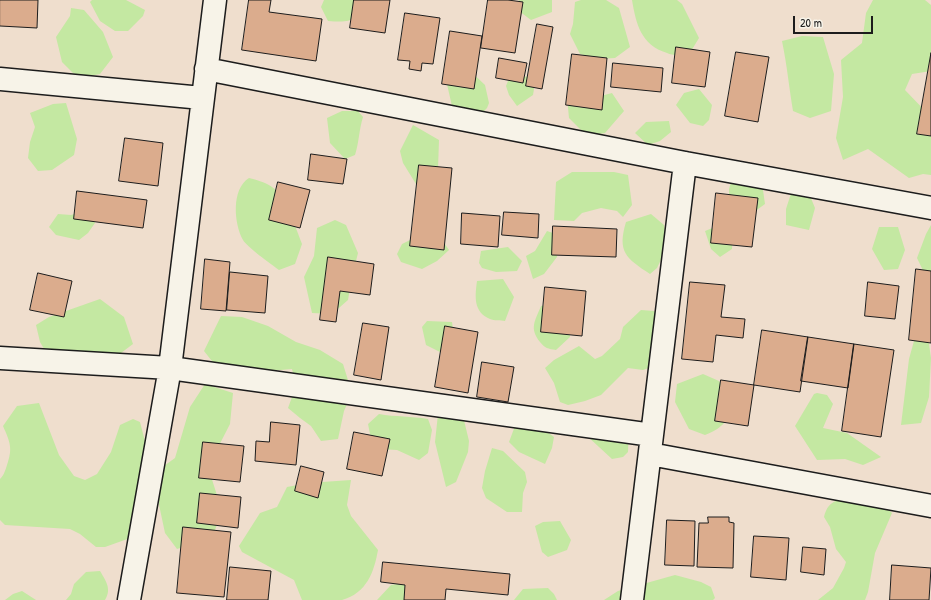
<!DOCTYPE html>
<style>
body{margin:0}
#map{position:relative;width:931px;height:600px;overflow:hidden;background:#efdecd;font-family:"Patrick Hand",sans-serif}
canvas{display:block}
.scale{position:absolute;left:793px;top:16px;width:80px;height:18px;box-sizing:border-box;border:2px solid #1c1c1c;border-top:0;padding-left:5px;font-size:12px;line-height:14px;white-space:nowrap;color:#1c1c1c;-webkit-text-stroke:3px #f7f3e8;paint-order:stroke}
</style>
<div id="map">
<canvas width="931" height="600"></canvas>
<div class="scale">20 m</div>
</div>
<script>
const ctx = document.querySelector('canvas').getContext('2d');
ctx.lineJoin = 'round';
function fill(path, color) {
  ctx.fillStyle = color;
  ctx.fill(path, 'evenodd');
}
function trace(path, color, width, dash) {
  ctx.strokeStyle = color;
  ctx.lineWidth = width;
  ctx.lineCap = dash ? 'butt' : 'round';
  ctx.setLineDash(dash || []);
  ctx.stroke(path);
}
fill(new Path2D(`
 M92,0H126L145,10L143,16L128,31H115L100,21L90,2Z
 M324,0H366C354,21 353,23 328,21L321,7Z
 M519,0H552V12L531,20L519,11Z
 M581,0H606L619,8L630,47L615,58L598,59L580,54L570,34L573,24L575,2Z
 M632,0H677L682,4L699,38L688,56C682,55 673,56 667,53C641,45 636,24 632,0Z
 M873,0H925L931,5V71L912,74L905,90L931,117V175L923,174L909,178L868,149L843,160L836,138L843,97L841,60L862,43L866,13Z
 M71,8L84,10L103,32L113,57L100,74L84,77L73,73L62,62L56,37L70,16Z
 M802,36L823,37L834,74L831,111L810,118L793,111C789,87 787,65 782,41Z
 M462,63L485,85L489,103L487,108L480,115L459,116L452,106L446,80Z
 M510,76L536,77L533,95L517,106L509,95L506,86Z
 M699,89L712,105L709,120L703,126L690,123L676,105L684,93Z
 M612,93L624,111L605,133L587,136L569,118L567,97H597Z
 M66,103L77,139L74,155L52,170L38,171L28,158L30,142L35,127L30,113L53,104Z
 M342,111H358L363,117C359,130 359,142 355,155L345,159L330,143L327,118Z
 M669,121L671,132L660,141L648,145L635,133L646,122Z
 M413,125L439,140L438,169L424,197L403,163L400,151Z
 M760,169L765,204L754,212L729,195V189L733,175Z
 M572,172H614L628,175L632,205L623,217L617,211L601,208L582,213L574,221L554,220L556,182Z
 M249,178C257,180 265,182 272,187C286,197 296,229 302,244L295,264L279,270C271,264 247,247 243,240C234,224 231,189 249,178Z
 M794,184L808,191L815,208L809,230L786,225V209Z
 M90,209L95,223L88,233L79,240L56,235L49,227L58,214L71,215Z
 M651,214L664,225L667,247L657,268L650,274C626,258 617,252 626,222Z
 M335,220L346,225L358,253L352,277L348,300L332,314L312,313L304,277L314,256L317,228Z
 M931,225V287L917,258L926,234Z
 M715,227L733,232L732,249L720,257L711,249L705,231Z
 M879,227H898L905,250L898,269L884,270L872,249Z
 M547,231L556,234L557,257L544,274L533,279L526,256L535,251Z
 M440,237L449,250L437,261L422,269L401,262L397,254L402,244L414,238Z
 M508,247L522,261L517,271L496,272L482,268L479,263L481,251Z
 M503,279L514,297L505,321C501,320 494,321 490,319C473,312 475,296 477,281Z
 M100,299L124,317L133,344L97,371L50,359L40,342L36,325L49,317Z
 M564,301L569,323L570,337L556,350C548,349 545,348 540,342C529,328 535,321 541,306Z
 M641,310L654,311L667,335L670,360L643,370L628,368L601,395L585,401L568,405L560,402L554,383L545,368L554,360L579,346L595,359L602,356L620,339L623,327Z
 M221,316L242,317L268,326L296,342L320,350L343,364L352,393L344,411L338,439L321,441L311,426L300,418L288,408L296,386L292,369L223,375L204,351Z
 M427,321L452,322L455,344L444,354L426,345L422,327Z
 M917,330H927L931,358L929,397L921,423L901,425L909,359Z
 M703,374L719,381L733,407C726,423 722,428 705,435L689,429L675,402L677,384Z
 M205,384L233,393L230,424L208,467L222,511L212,538L177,549L165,533L158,500L157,471L175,458L190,407Z
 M817,393L827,395L833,404L823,428L847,433L881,457L863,465L845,459L817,460L795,426L814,394Z
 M39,403L59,455L74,476L85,480L97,474L111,452L120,425L133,419L140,422L148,453L133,537L105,547H96L80,534L70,529L5,525L0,520V479C4,475 5,471 7,465C13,448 10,442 3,426L17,406Z
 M462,412L469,441L468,452L456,482L446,487L435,442L438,414Z
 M379,414C395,417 412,416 428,419L432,430L428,453L419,460L397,450L380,449L370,434L368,424Z
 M532,421L554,437L552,448L545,464L519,452L509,442L515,426Z
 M629,427L628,452L623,457L612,459L586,435Z
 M492,448L503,451L525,472L527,482L523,493L522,512H507L486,498L482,488L485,471Z
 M351,480L347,505L351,516L378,550C374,572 367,593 342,600C333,600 313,600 302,600L294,580L242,552L239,546L260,513L277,507L287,487L308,483Z
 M848,497L877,499L892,513L875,553L868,592L865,600H818L833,588L844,568L846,562L836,549L830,527L824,517C828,502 834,501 848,497Z
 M560,521L571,540L567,550L548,557L542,552L535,526L543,522Z
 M100,571C106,581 112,589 105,600H66L71,594L74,584L86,572Z
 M675,575L701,582L711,587L715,598L713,600H604L618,591Z
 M405,583L411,600H377L391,585Z
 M548,588L554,594L557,600H514L523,589Z
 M22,591L36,600H5L13,594Z`), '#c4e8a2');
const building = new Path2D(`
 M0,0H38L37,28L0,26Z
 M249,0H271L269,12L322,19L316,61L242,50Z
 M354,0H390L385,33L350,28Z
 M488,0H508L523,2L515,53L481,48Z
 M405,13L440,18L433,64L422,63L421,71L409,69L410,61L398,60Z
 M537,24L553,27L542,89L526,86Z
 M450,31L482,36L474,89L442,84Z
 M676,47L710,52L705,87L672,83Z
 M736,52L769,57L758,122L725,116Z
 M931,53V136L917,134Z
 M572,54L607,58L602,110L566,105Z
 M499,58L527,63L523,83L496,78Z
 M613,63L663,68L661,92L611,87Z
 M125,138L163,143L158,186L119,181Z
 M311,154L347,159L343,184L308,180Z
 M419,165L452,168L444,250L410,246Z
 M278,182L310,190L300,228L269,220Z
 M77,191L147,200L143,228L74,219Z
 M716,193L758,198L752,247L711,243Z
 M504,212L539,214L538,238L502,235Z
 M462,213L500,216L498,247L461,244Z
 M553,226L617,229L616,257L552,255Z
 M328,257L374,264L370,295L340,291L336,322L320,320Z
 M205,259L230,262L226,311L201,309Z
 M916,269L931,271V343L909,340Z
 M230,272L268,276L265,313L227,310Z
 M38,273L72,281L64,317L30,310Z
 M690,282L725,285L721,317L745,319L743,338L716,335L713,362L682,359Z
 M868,282L899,286L895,319L865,316Z
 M545,287L586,291L582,336L541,332Z
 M363,323L389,327L381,380L354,375Z
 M445,326L478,332L468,393L435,387Z
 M762,330L808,337L800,392L754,385Z
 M808,337L854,344L848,388L801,381Z
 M854,344L894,350L881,437L842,431Z
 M482,362L514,367L508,402L477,397Z
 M721,380L754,385L748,426L715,421Z
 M271,422L300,425L296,465L255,461L256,441L269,442Z
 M354,432L390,439L382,476L347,469Z
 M203,442L244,446L240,482L199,478Z
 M301,466L324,472L318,498L295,491Z
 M200,493L241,497L238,528L197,523Z
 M708,517H729V522L734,523L733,568L697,567L699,523H708Z
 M667,520L695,521L694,566L665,565Z
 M183,527L231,532L224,597L177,593Z
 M754,536L789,538L786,580L751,577Z
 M803,547L826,549L824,575L801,572Z
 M383,562L510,574L508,595L446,589L445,600H404L405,585L381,582Z
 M892,565L931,568L929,600H890Z
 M230,567L271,571L268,600H227Z`);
fill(building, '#dbac8d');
trace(building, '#1c1c1c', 1);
const minor = new Path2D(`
 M206,69L685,163L931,208
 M0,79L202,98
 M0,358L170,368L652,435
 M650,454L931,506
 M129,600L170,368L215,0
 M632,600L685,163`);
trace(minor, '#1c1c1c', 25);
trace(minor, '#f7f3e8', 22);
</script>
